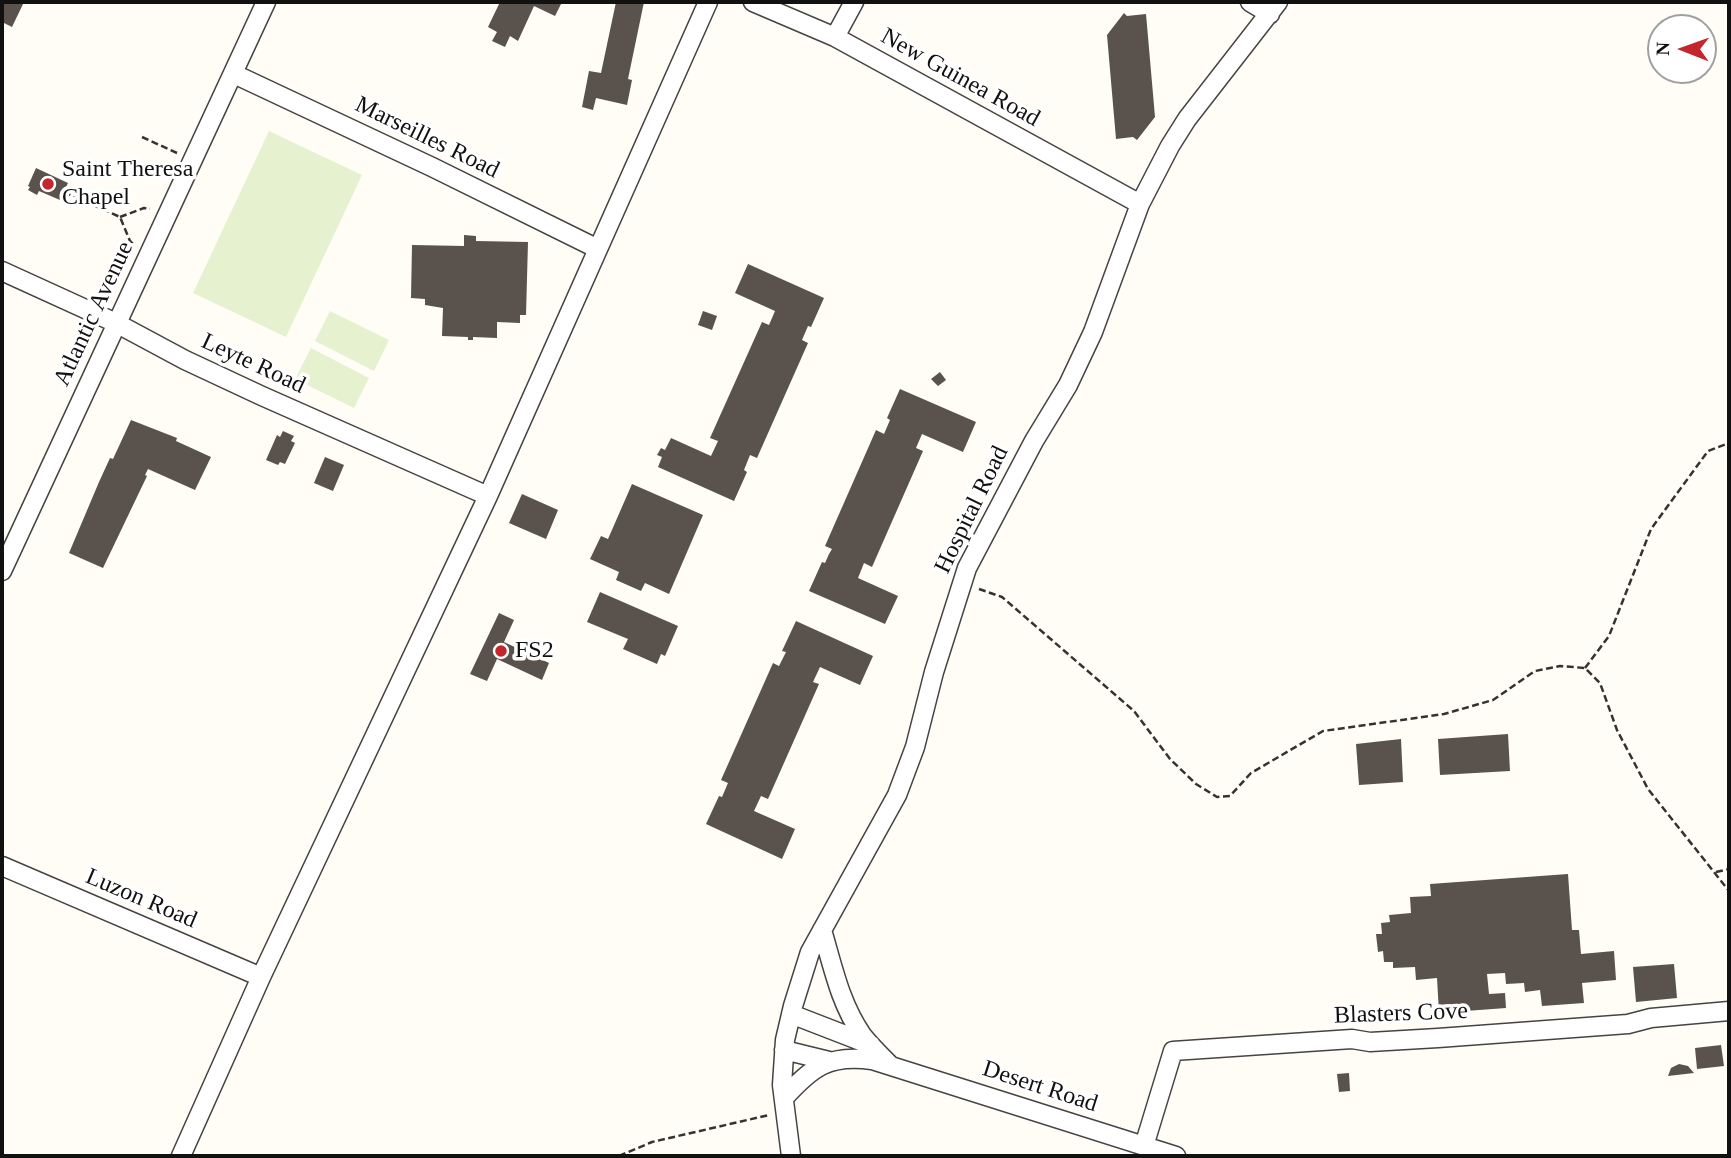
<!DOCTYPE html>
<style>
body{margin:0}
#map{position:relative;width:1731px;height:1158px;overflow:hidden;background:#fffdf5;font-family:"Times New Roman",serif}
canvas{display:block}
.frame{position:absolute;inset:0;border:4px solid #111;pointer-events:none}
.north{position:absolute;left:1647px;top:14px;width:70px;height:70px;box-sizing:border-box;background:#fff;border:2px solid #a0a0a0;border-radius:50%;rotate:271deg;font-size:19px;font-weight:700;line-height:28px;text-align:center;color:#111}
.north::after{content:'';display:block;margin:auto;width:24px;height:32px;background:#c4262e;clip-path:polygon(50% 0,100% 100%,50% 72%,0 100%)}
</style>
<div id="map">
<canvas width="1731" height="1158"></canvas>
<div class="frame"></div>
<div class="north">N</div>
</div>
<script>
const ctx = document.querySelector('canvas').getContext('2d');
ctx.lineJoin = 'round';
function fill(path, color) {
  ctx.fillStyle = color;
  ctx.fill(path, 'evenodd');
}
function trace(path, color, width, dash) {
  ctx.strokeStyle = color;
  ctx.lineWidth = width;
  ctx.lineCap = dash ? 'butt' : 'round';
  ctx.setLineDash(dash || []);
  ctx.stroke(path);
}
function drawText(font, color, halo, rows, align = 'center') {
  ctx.font = font + ' "Times New Roman",serif';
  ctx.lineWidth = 7;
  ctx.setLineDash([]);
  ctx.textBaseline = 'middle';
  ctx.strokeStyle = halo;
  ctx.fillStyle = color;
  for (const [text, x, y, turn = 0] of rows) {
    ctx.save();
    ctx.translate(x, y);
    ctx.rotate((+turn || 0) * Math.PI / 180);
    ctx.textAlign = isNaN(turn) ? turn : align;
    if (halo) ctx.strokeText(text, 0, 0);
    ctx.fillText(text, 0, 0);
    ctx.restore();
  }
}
fill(new Path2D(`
 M269,131L362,175L286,337L193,293Z
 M330,311L389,340L374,371L315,341Z
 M311,348L369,378L354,408L295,379Z`), '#e6f2cf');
fill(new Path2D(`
 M2,2H24L12,27L2,22Z
 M500,2H562L555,16L534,6L518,41L510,36L505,47L492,41L497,32L488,27Z
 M616,2H644L628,79L632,80L627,105L596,98L593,110L582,107L589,71L601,73Z
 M1124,13L1127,16L1146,14L1155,117L1137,140L1133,137L1116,139L1107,35Z
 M36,168L68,183L60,200L39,191L37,195L28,190L30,187L28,186Z
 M464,235L476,236V241L528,242L526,315H520V323L497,322V338L473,337V340H468V337L442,336L443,308L425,305V299L411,298L412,245L464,246Z
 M748,264L824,298L811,327L808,326L802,340L808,343L757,458L750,455L744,470L747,472L734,501L658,467L662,457L657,455L661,448L665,450L671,438L711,456L718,441L710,438L762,322L769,325L775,311L735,293Z
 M703,311L717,316L712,330L698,325Z
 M940,372L946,380L938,386L931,379Z
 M900,389L976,422L963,452L922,434L916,448L923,451L872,567L864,563L858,578L898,596L885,624L809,591L822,562L825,563L829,554L832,549L825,546L876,430L884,434L890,420L887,418Z
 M131,420L177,438L176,441L211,457L195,490L148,469L145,475L147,476L103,568L69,553L99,482L110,458L113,459Z
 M283,431L294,436L291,441L295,443L285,464L280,462L278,465L266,460L277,435L280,437Z
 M325,457L344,465L333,491L314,483Z
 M632,484L703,515L669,594L645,583L641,591L616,580L619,572L590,559L601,536L608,539Z
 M522,494L558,510L546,539L509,523Z
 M600,592L678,626L665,656L661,654L657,664L623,649L628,639L587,622Z
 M499,613L514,620L504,642L549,663L542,680L497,659L487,681L470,674Z
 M796,621L873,656L860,685L820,667L813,682L819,684L768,799L761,796L754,811L795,829L782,859L706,824L719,796L722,797L728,783L721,780L773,663L779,666L786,652L782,651Z
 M1508,734L1510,771L1440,775L1438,739Z
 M1401,739L1403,782L1359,785L1356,744Z
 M1568,874L1572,930H1579L1581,954L1614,951L1616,980L1582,983L1584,1003L1542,1006L1540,990L1525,992L1524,983L1506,984L1505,973L1487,974L1489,994L1505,993L1506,1008L1439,1013L1437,978L1416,980L1415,967L1393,968V962H1384L1383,951L1378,952L1376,934H1382L1381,923L1390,922L1389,915L1411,913L1410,897L1431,896L1430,884Z
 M1674,964L1677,998L1636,1002L1633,967Z
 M1721,1045L1724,1066L1697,1069L1695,1048Z
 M1679,1064L1688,1066L1694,1073L1668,1076L1671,1068Z
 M1349,1073L1350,1091L1339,1092L1337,1074Z`), '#5a524d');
const minor = new Path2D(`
 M753,2L835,37L1140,204
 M1250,2L1270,14
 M835,37L854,2
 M234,74L432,167L598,249
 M2,271L116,323L185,360L262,396L488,496
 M2,571L266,2
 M2,866L261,977
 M822,930C833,967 840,1003 862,1035C870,1045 880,1055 889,1064
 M791,1014L871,1045
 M784,1050L829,1061
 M784,1098C812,1067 829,1054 872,1060L1176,1156
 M1144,1146L1173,1051L1352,1039L1370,1042L1438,1038L1628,1024L1651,1018L1729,1011
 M181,1156L261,977L488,496L708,2
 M791,1156L782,1085L785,1040L793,1006L810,952L897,795L915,747L934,672L967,568L1034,441L1068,385L1093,332L1140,204L1170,146L1187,119L1278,2`);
trace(minor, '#444', 21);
trace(new Path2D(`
 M142,137L177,153
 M64,192L120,217L130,241L135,246
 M120,217L144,208L150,209
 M979,589L1002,597L1134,711L1170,759L1196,784L1217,797L1230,796L1251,773L1323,731L1444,714L1493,700L1535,671L1560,666L1585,668L1600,683L1617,730L1648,789L1729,891
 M1585,668L1609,636L1651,529L1708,451L1729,443
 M1716,872L1729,869
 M619,1156L652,1142L769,1115`), '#333', 2.5, [7, 3.5]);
trace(minor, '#fff', 18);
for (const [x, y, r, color] of [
 [48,184,7,"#c4262e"],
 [501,651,7,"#c4262e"]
]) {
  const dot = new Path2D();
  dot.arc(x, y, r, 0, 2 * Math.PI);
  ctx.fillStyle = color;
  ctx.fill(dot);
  trace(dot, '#fff', 2.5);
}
drawText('24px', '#111', '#fff', [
 ["New Guinea Road",960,78,29],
 ["Marseilles Road",427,138,26],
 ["Atlantic Avenue",94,314,-65],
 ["Leyte Road",253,364,25],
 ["Hospital Road",972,510,-64],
 ["Luzon Road",141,899,23],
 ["Blasters Cove",1401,1014,-2],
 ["Desert Road",1040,1087,18]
]);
drawText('24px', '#111', '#fff', [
 ["Saint Theresa",62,170],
 ["Chapel",62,198],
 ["FS2",515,651]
], 'left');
</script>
